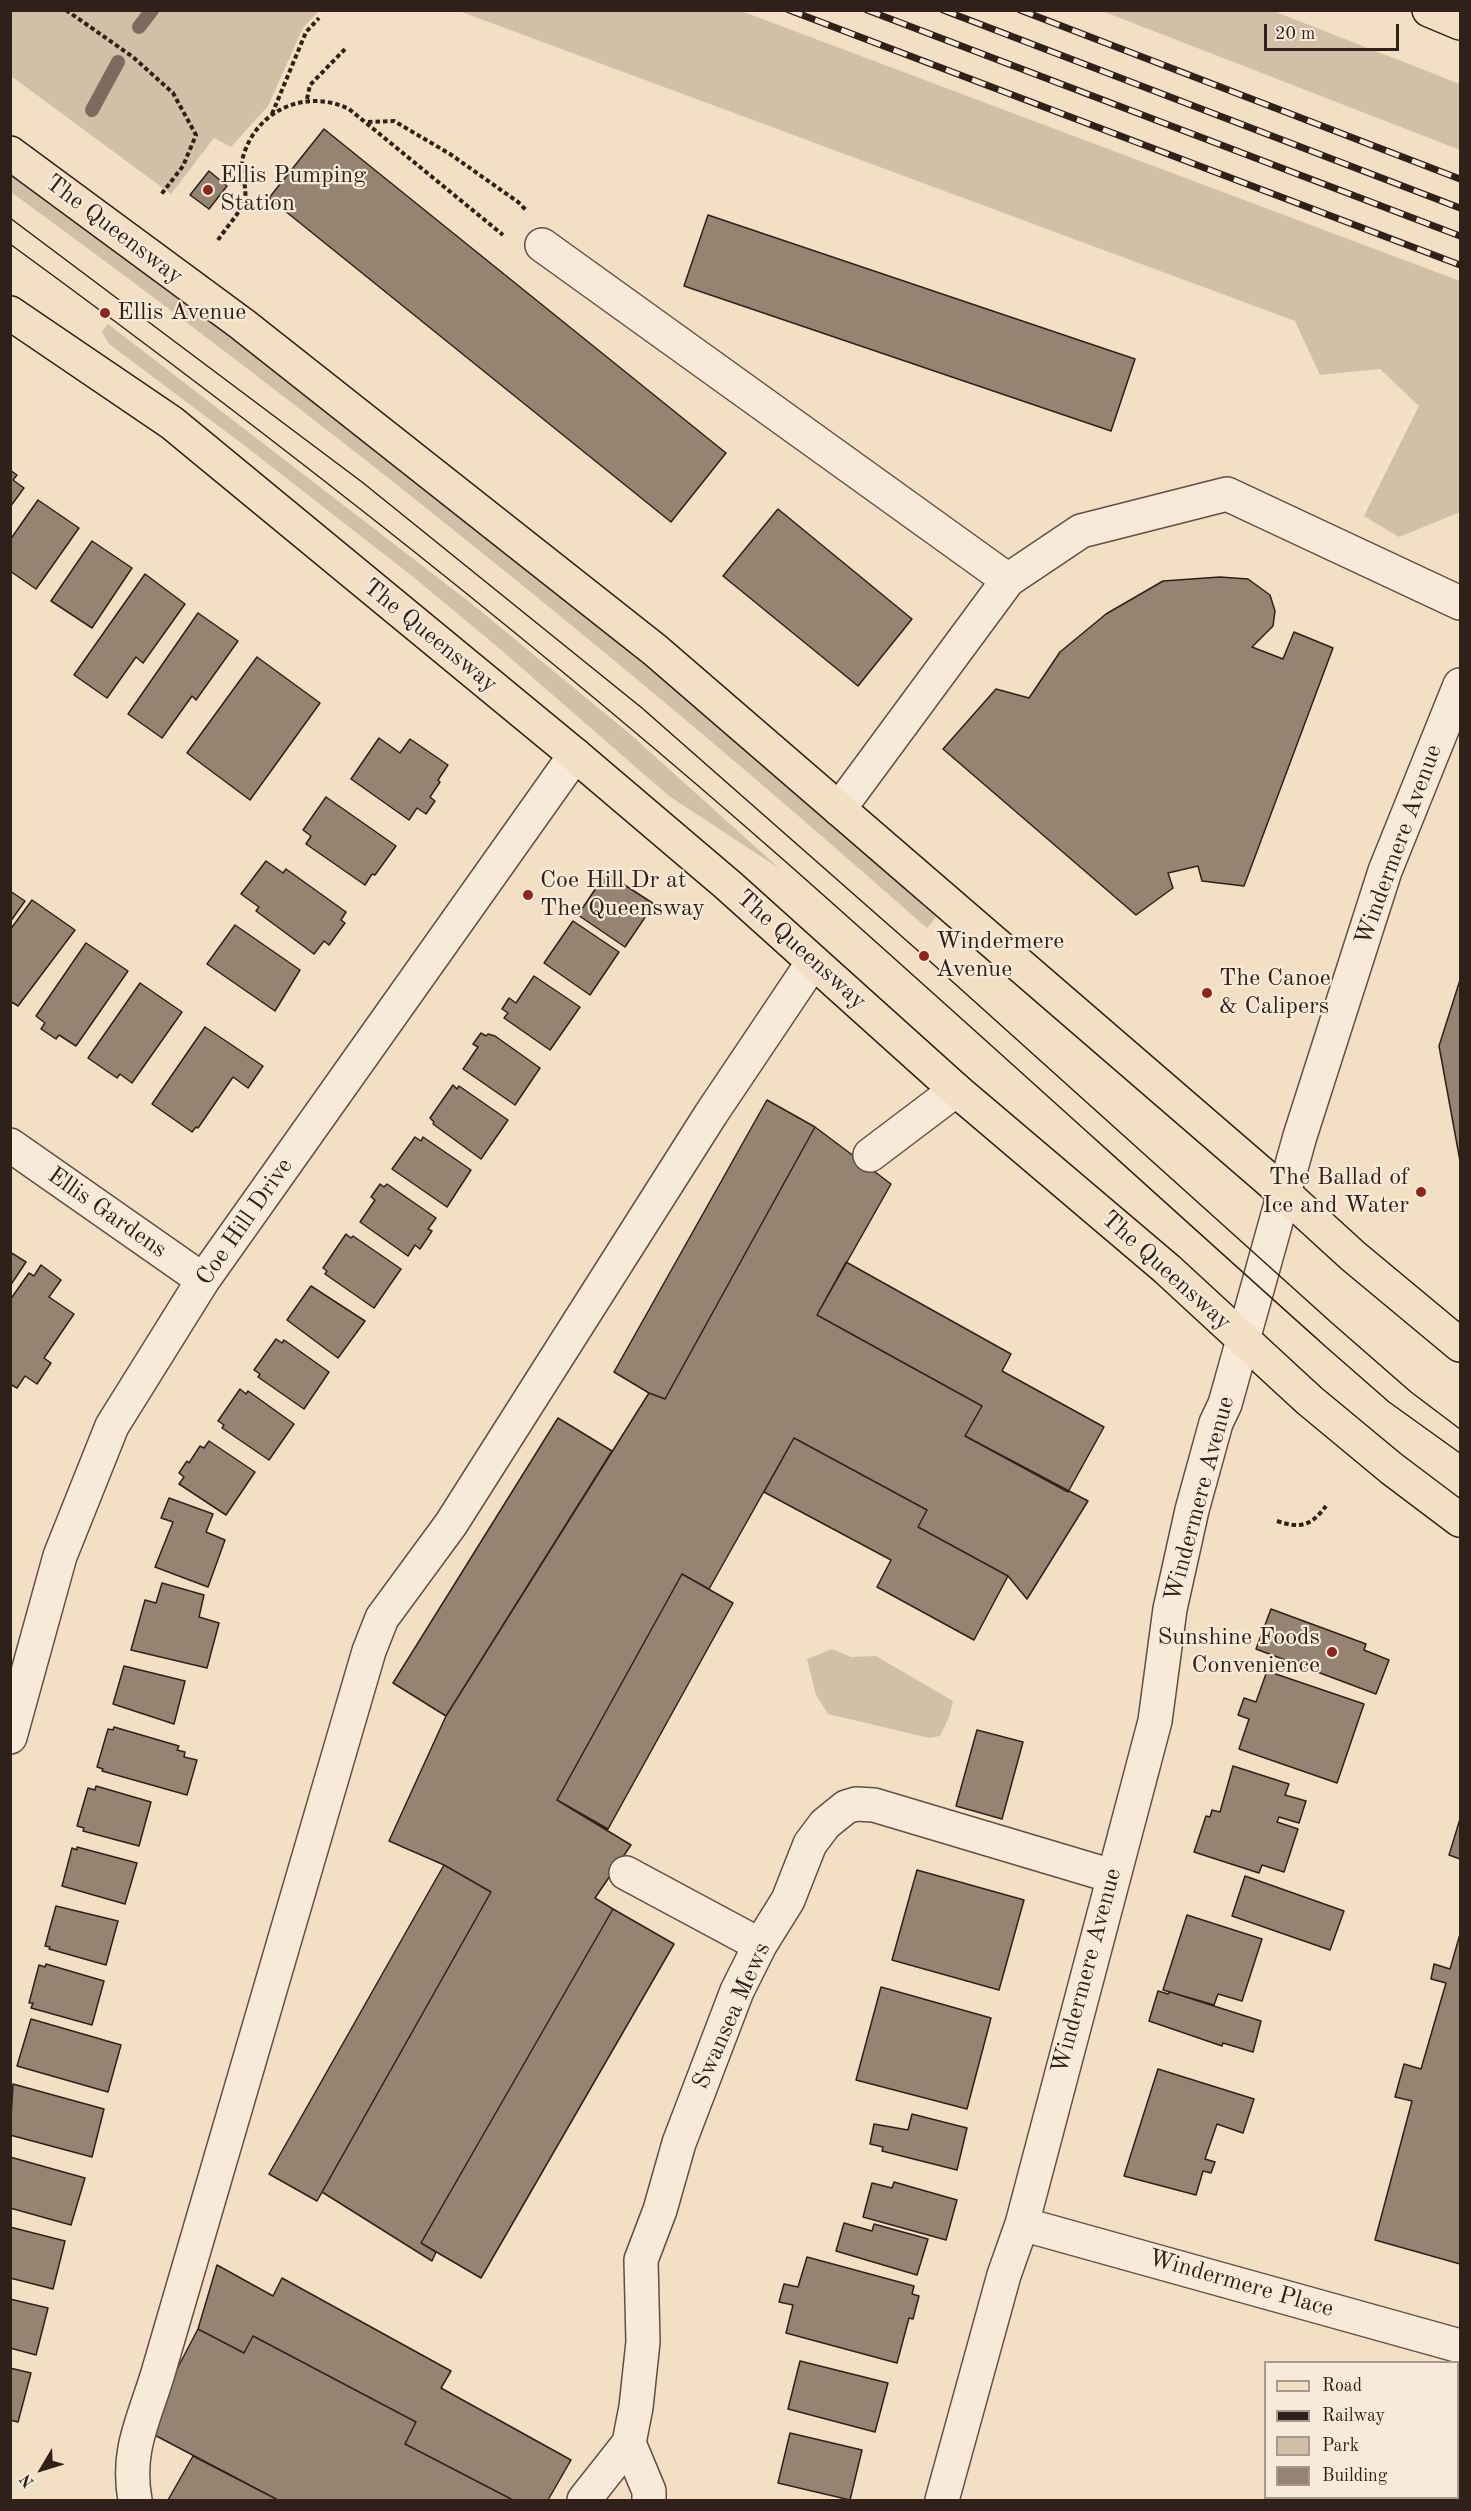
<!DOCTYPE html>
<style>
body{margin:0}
#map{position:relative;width:1471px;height:2511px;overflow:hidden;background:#f3dfc4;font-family:"Old Standard TT",serif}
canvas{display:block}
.frame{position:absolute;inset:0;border:12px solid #2f2119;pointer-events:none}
.legend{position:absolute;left:1264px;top:2361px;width:195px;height:138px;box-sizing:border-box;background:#f7ead9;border:2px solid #a79a8c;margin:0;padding:8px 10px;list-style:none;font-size:18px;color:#2f2119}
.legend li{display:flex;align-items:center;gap:12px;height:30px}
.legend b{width:30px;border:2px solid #a79a8c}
.north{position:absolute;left:12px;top:2439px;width:60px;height:60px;-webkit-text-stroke:4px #f7ead9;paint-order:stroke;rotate:232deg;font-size:16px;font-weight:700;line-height:24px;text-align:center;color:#2f2119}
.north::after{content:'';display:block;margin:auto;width:21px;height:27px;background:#2f2119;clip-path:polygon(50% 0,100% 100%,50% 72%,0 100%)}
.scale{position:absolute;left:1264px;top:24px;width:135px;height:27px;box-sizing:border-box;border:3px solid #2f2119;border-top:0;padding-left:8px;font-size:18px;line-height:21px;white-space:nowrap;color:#2f2119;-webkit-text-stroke:4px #f7ead9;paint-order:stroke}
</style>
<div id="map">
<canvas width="1471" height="2511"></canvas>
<div class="frame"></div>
<ul class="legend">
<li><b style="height:8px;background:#f3dfc4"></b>Road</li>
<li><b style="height:8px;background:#2f2119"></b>Railway</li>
<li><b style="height:16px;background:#d2bfa7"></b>Park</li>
<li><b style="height:16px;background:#958472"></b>Building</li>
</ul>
<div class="north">N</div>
<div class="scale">20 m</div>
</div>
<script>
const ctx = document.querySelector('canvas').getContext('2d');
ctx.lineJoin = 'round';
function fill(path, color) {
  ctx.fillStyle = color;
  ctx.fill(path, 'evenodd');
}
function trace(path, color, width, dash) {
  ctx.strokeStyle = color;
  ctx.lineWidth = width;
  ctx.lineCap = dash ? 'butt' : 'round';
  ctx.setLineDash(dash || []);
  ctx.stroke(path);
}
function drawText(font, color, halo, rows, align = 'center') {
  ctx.font = font + ' "Old Standard TT",serif';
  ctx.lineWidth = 4.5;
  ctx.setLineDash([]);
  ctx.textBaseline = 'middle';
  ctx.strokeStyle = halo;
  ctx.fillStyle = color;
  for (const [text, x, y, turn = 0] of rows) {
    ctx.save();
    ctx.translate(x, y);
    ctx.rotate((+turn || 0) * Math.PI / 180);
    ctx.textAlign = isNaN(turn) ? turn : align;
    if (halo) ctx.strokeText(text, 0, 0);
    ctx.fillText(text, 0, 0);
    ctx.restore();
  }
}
fill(new Path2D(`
 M11,10H319V11L303,28L268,106L231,147L214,138L171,194L11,76Z
 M459,11H741L1460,281V512L1399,537L1364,516L1419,406L1380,369L1320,375L1295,321Z
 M1102,11H1273L1460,84V150Z
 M11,172C330,406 641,652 936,917L927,928C633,668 328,423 11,192Z
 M108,324L472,604L630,734L780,869L669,796L493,643L412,576L249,449L109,344L102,332Z
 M832,1649L851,1657L876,1656L953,1701L949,1717L940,1736L929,1738L828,1714L816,1695L807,1659Z`), '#d2bfa7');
trace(new Path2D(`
 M139,27L152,10
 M92,110L118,62`), '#7c6c5d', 14);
const building = new Path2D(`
 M324,129L726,453L671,522L269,198Z
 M209,171L227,186L209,209L190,195Z
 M708,215L1135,359L1111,431L684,286Z
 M10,470L17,475L13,480L24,488L10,507Z
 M38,500L79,528L36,589L10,571V540Z
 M778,509L912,619L858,686L723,576Z
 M92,541L132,568L92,628L51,601Z
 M145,574L185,604L143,663L136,657L107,698L74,675Z
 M1220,577L1248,579L1270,595L1275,611L1273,626L1252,647L1283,659L1294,632L1333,648L1244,886L1202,881L1198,866L1168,873L1173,888L1136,915L943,749L996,689L1029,698L1060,652L1106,614L1163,581Z
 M198,613L238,641L196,700L192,696L162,738L128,714Z
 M257,657L320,703L250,800L187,753Z
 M379,738L400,753L410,739L448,765L438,780L440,782L430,797L435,801L426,814L417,808L409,820L351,779Z
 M326,797L396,846L375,875L372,874L365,885L306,844L311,836L303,830Z
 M266,861L283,873L286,869L346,912L341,920L345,923L329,945L324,941L314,954L256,911L259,907L241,894Z
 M606,873L654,904L625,947L578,915Z
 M10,891L25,901L10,922Z
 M32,900L75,930L18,1006L10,1001V930Z
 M573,921L619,952L590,995L544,963Z
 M235,925L300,970L275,1011L207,964Z
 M86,943L128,971L76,1046L59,1035L56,1039L41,1029L45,1023L36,1016Z
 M534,976L580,1007L550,1050L504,1018L508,1013L502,1009L509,998L516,1003Z
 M1460,980V1161L1439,1046Z
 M140,983L182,1012L132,1083L120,1074L117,1078L88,1058Z
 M205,1027L263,1066L248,1088L233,1077L198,1128L196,1127L192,1132L152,1104Z
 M481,1033L486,1036L488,1034L495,1036L540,1068L515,1105L463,1069L478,1047L473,1044Z
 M453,1085L457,1089L459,1086L508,1120L481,1159L433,1124L434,1122L430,1118Z
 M767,1100L815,1127L665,1399L649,1393L614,1372Z
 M815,1127L891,1184L817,1315L982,1406L965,1436L1088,1501L1027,1599L1008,1576L918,1527L927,1510L794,1438L709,1589L682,1574L557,1800L631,1845L595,1898L613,1909L421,2243L436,2252L432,2261L322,2192L491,1892L444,1865L389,1841L446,1716L649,1393L665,1399Z
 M415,1137L421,1141L423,1137L471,1170L447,1207L392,1169Z
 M380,1184L384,1187L387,1184L436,1218L428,1229L432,1231L420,1249L415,1245L408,1256L360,1222L375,1200L371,1197Z
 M346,1234L351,1238L353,1236L401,1269L374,1308L325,1274L327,1271L323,1268Z
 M10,1252L26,1262L10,1286Z
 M846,1262L1011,1354L1002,1371L1104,1427L1068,1492L965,1436L982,1406L817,1315Z
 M41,1265L61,1280L49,1297L74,1314L44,1358L51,1363L37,1384L25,1376L17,1388L10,1384V1300L29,1273L34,1276Z
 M311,1286L365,1321L338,1358L287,1320Z
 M276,1339L282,1343L284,1340L329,1372L304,1409L258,1377L260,1374L254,1370Z
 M240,1389L246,1394L248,1391L294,1424L269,1460L222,1428L224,1425L218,1421Z
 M558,1418L612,1451L446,1716L393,1683Z
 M794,1438L927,1510L918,1527L1008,1576L974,1640L877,1587L891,1560L764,1492Z
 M209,1441L255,1472L226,1515L179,1484L184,1477L179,1473L187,1461L189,1463L200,1446L204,1448Z
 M169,1498L213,1514L206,1532L225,1540L208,1587L155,1567L173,1522L161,1518Z
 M682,1574L733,1603L608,1829L557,1800Z
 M162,1583L204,1595L199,1617L219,1623L207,1668L131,1650L145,1600L156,1603Z
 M1271,1609L1366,1644L1364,1650L1389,1660L1376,1694L1256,1649Z
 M124,1666L185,1681L174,1724L113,1704Z
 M1267,1671L1364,1704L1337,1783L1239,1749L1249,1719L1238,1715L1244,1698L1256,1702Z
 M114,1727L179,1746L177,1750L185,1752L184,1757L197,1760L187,1795L102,1771L103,1769L97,1767L108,1729L113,1730Z
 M977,1730L1023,1742L1002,1819L956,1806Z
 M1233,1766L1289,1784L1285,1795L1306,1801L1299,1823L1279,1817L1277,1822L1298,1829L1284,1872L1262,1865L1259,1873L1194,1852L1206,1816L1210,1817L1212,1810L1220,1812Z
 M96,1786L151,1802L139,1846L83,1831L84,1828L77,1826L88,1788L95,1790Z
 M1460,1819V1859L1449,1855Z
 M77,1847L137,1863L125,1904L62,1886L72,1848L77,1850Z
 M444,1865L491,1892L317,2201L269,2174Z
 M917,1870L1024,1900L999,1990L892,1960Z
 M1245,1876L1344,1911L1330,1950L1232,1916Z
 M56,1906L118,1921L106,1965L49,1949L50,1947L45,1946Z
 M613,1909L674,1944L481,2278L421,2243Z
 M1187,1915L1262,1939L1242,2001L1218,1994L1214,2005L1163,1990Z
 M1460,1934V2264L1375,2240L1412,2101L1395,2097L1404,2064L1421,2069L1446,1983L1431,1979L1434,1964L1450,1969Z
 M46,1964L104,1981L92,2025L31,2008L33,2003H29L39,1965L45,1967Z
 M881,1987L991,2018L967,2109L856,2080Z
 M1158,1991L1168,1994L1170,1992L1261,2021L1253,2052L1223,2043L1222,2046L1149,2021Z
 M31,2019L121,2045L108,2092L17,2066Z
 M1158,2069L1254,2099L1243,2133L1217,2124L1205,2159L1215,2162L1211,2173L1203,2171L1196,2195L1124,2176Z
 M13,2084L104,2109L92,2157L10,2135Z
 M912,2114L967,2128L957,2170L882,2151L883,2147L870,2144L874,2124L908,2130Z
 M10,2157L85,2178L71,2225L10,2208Z
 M894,2182L957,2200L946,2240L863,2217L872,2183L892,2188Z
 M844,2223L872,2231L874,2224L928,2239L917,2275L836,2251Z
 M10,2227L65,2241L53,2289L10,2278Z
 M807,2257L914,2286L912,2294L919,2296L913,2319L909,2318L897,2363L786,2333L793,2305L779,2302L784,2284L798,2287Z
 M217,2265L273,2296L282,2278L451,2371L441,2388L571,2460L548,2500H513L405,2444L416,2422L253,2336L244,2353L198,2329Z
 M10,2299L48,2308L36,2355L10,2348Z
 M198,2329L244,2353L253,2336L416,2422L405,2444L513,2500H278L145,2430Z
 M800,2361L888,2383L875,2432L788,2409Z
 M10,2368L31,2373L18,2422L10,2420Z
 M790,2433L862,2450L850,2500L778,2483Z
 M193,2456L278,2500H168Z`);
fill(building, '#958472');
trace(building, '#2f2119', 1.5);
const minor = new Path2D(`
 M542,245L1008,580
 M839,809L1008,580L1081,531L1227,494L1460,603
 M10,1145L203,1280
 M870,1155L956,1090
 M10,1737L60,1556L112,1426L203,1280L575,755
 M626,1873L760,1945
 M1022,2224L1460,2346
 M629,2443L649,2491V2500
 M135,2500C126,2450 144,2420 158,2373L369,1651L382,1618L451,1524L711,1114L813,962
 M584,2500L629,2443L636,2407L643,2342L641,2260L660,2210L679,2143L737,1991L760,1945L788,1900L810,1844L825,1824L846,1807L856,1804L874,1805L1112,1876
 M942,2500L1004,2275L1022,2224L1155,1721L1170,1609L1192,1510L1216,1423L1225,1404L1300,1136L1385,871L1460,685`);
const major = new Path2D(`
 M10,153L242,324L655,650L1284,1193L1353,1256L1460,1345
 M10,313L172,423L575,755L728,885L956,1090L1167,1269L1309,1400L1391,1468L1460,1520`);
const highway = new Path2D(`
 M1429,10L1460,23`);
trace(minor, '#605044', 36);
trace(major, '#2f2119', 36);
trace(highway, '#2f2119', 36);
trace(new Path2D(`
 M66,10L133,57L173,93L196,135L183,166L160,196
 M307,99L310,85L345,49
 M272,114L306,32L319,18
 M368,122L394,121L450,154L518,202L526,210
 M218,240C226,228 238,215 244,202C249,189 239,171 243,157C256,110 306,88 349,109L503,235
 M1277,1521C1300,1529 1311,1526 1326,1506`), '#2f2119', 4, [4.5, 3]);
trace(minor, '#f7ead9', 33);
trace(major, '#f3dfc4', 33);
trace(highway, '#f3dfc4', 33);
trace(new Path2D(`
 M10,218L362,482L642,708L924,956L1332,1323L1411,1392L1460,1429
 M10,244C277,439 538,644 786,862C967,1022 1145,1185 1325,1346L1389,1402L1460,1453`), '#2f2119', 1.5);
const rail = new Path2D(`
 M789,10L1460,265
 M867,10L1460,236
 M943,10L1460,208
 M1020,10L1460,179`);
trace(rail, '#2f2119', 7);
trace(rail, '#f7ead9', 4.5, [14]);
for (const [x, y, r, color] of [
 [208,190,6,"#8f2418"],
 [105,313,6,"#8f2418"],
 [528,895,6,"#8f2418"],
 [924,956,6,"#8f2418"],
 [1207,993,6,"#8f2418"],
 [1421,1192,6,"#8f2418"],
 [1332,1652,6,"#8f2418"]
]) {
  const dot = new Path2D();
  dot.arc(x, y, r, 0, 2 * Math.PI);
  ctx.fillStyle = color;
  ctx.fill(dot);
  trace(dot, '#f7ead9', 2);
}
drawText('24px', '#2f2119', '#f7ead9', [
 ["Ellis Pumping",220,176],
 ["Station",220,204],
 ["Ellis Avenue",117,313],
 ["Coe Hill Dr at",540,881],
 ["The Queensway",540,909],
 ["Windermere",936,942],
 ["Avenue",936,970],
 ["The Canoe",1219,979],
 ["& Calipers",1219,1007],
 ["The Ballad of",1409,1178,"right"],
 ["Ice and Water",1409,1206,"right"],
 ["Sunshine Foods",1320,1638,"right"],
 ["Convenience",1320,1666,"right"]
], 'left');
drawText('24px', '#2f2119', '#f7ead9', [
 ["The Queensway",114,230,37],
 ["The Queensway",430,636,39],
 ["Windermere Avenue",1399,845,-70],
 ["The Queensway",801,950,42],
 ["Ellis Gardens",107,1213,35],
 ["Coe Hill Drive",245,1222,-55],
 ["The Queensway",1166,1271,42],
 ["Windermere Avenue",1200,1499,-75],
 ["Windermere Avenue",1087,1971,-75],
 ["Swansea Mews",732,2016,-66],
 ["Windermere Place",1241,2284,16]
]);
</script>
